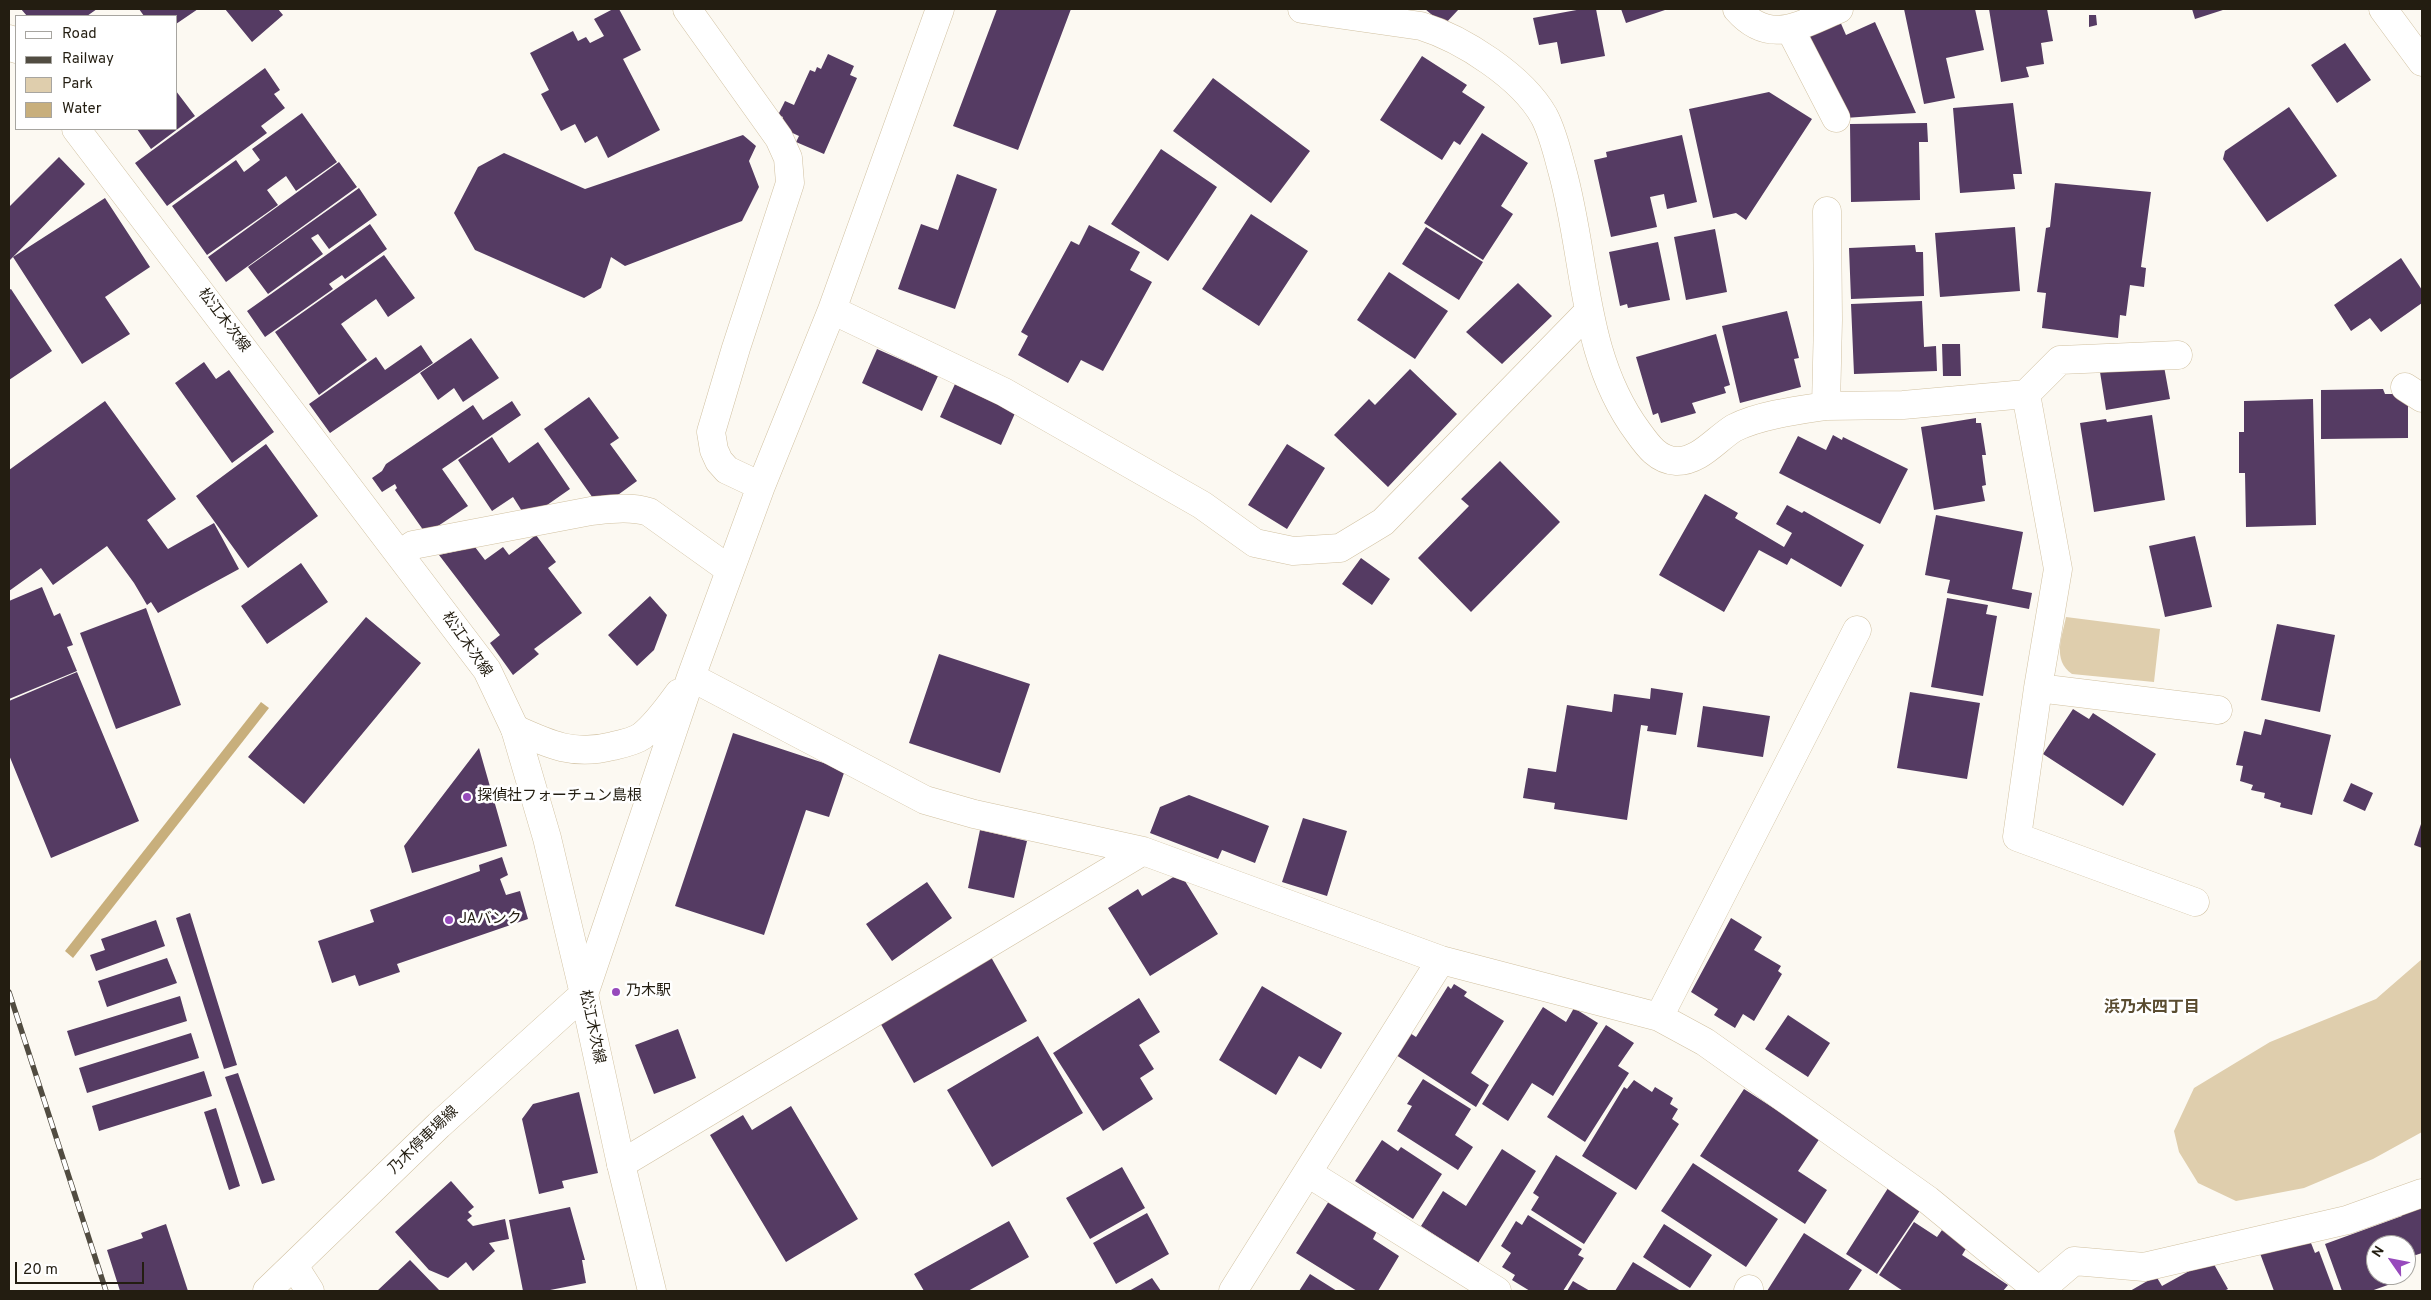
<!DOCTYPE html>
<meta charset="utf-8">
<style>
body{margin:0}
#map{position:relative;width:2431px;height:1300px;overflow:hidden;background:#fcf9f2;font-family:Overpass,sans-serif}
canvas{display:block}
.frame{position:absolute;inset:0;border:10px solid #231d11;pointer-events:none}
.legend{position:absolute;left:15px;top:15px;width:162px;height:115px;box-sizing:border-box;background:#fff;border:1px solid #a7a5a0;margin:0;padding:6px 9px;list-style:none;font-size:15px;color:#231d11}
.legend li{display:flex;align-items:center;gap:10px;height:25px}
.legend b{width:25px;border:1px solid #a7a5a0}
.north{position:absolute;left:2366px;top:1235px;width:50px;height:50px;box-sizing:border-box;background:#fff;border:1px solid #a7a5a0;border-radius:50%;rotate:303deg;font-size:14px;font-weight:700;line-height:20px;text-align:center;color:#231d11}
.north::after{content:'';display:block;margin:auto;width:18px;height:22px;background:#974abc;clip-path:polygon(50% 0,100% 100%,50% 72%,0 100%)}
.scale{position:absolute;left:15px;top:1262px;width:129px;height:22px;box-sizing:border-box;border:2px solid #231d11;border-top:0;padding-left:6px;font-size:15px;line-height:18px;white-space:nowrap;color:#231d11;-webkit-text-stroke:4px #fff;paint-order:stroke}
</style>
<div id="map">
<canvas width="2431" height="1300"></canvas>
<div class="frame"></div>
<ul class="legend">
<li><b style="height:6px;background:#fff"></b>Road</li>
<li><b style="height:6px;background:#514c41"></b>Railway</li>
<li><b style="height:14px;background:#dfcead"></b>Park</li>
<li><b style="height:14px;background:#c8af7c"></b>Water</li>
</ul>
<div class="north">N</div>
<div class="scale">20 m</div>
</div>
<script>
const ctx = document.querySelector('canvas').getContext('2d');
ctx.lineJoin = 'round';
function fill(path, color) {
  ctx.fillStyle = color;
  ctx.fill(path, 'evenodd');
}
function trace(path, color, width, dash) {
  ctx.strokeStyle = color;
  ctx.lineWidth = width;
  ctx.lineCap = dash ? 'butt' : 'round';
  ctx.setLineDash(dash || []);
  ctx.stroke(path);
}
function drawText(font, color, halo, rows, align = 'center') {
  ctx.font = font + ' Overpass,"Noto Sans JP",sans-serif';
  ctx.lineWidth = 5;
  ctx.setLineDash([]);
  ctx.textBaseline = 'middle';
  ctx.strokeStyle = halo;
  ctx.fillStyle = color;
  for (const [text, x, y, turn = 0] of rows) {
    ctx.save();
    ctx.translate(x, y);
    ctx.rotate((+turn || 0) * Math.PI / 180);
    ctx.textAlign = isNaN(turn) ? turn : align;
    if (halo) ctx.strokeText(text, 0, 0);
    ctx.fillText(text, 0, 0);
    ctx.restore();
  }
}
fill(new Path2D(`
 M2066,617L2160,629L2154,682L2072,674C2052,660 2062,637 2066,617Z
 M2422,959V1132L2373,1159L2304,1188L2236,1201L2198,1183L2179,1152L2174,1131L2194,1088L2270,1042L2376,999Z`), '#dfcead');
fill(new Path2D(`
 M261,702L269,708L73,958L65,951Z`), '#c8af7c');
fill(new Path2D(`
 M21,9H97L87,16H27Z
 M139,9H198L176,24V16H144Z
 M225,9H278L283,15L252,42Z
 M613,9H619L641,50L623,59L660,130L608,158L597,136L585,143L575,124L561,131L541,94L549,90L530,53L573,31L578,41L586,37L590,43L604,36L594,19Z
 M997,9H1071L1018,150L953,126Z
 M1425,9H1459L1444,25Z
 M1582,9H1596L1605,56L1561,64L1557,42L1539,45L1533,18Z
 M1621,9H1668L1626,23Z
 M1904,9H1975L1984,50L1946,58L1955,98L1924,104Z
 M1989,9H2047L2053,41L2041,43L2044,64L2026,67L2029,77L2001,82Z
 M2192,9H2226L2195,19Z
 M2089,15H2096L2097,25L2089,27Z
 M1839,19L1846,35L1875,22L1916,113L1845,118L1807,33Z
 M2345,43L2371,80L2337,103L2311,65Z
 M828,54L854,66L850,75L857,78L824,154L796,142L799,136L786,130L788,126L780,123L783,117L778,115L785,101L794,105L810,70L815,72L817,67L821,69Z
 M1422,56L1467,85L1462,92L1485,107L1460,145L1454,141L1442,160L1380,120Z
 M265,68L280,90L274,94L285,108L261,126L267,133L167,206L135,163Z
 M1213,78L1310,151L1271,203L1173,131Z
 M176,91L195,116L151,149L137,129H176Z
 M1769,92L1812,119L1746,220L1736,213L1713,218L1689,109Z
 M2013,103L2022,174H2013L2015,189L1960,193L1953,108Z
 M2289,107L2337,176L2267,222L2223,159L2225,151Z
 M302,113L337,162L296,191L286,176L267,190L278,205L207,255L172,206L236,160L244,172L260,160L252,149Z
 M1927,123L1928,142H1919L1920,200L1851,202L1850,124Z
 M1482,133L1528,163L1501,206L1513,214L1483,260L1424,223Z
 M743,135L756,146L749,161L759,187L742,221L625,266L611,257L601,288L584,298L475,250L454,213L478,167L504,153L585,189Z
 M1682,135L1697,202L1667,209L1664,194L1650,197L1657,227L1611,237L1594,160L1607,157L1606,152Z
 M1161,149L1217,187L1168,261L1111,224Z
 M59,157L85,184L9,261V207Z
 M339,162L357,187L226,282L208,257Z
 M957,174L997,189L955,309L898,289L921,224L938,230Z
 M2055,183L2151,192L2141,267L2146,268L2144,287L2130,285L2126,316L2120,315L2118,338L2042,328L2046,293L2037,292L2046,228L2050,227Z
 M359,188L377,215L329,249L318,234L311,238L323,254L268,294L248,267Z
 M105,198L150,267L105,297L130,334L82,364L13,257Z
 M1251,214L1308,251L1259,326L1202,289Z
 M370,224L387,249L345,279L342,275L329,284L333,289L265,337L247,311Z
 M1089,225L1140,252L1130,270L1152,282L1103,371L1081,360L1068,383L1018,355L1028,336L1021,332L1071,241L1079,245Z
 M1426,227L1483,262L1459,300L1402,264Z
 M2015,227L2020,291L1940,297L1935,233Z
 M1715,229L1727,292L1686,300L1674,237Z
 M1658,242L1670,300L1628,308L1627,304L1620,306L1609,252Z
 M1915,245L1916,252H1923L1924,296L1851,299L1849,248Z
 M384,255L415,298L388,317L376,299L341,324L367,360L319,395L275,332Z
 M2401,258L2422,290V303L2381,332L2370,318L2351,331L2334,305Z
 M1389,272L1448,311L1415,359L1357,320Z
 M1518,283L1552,316L1502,364L1466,332Z
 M11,289L52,351L9,380V290Z
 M1922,301L1924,347L1936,346L1937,371L1854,374L1851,304Z
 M1787,311L1799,358L1794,359L1801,387L1740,403L1722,326Z
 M1716,334L1730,385L1724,387L1726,393L1692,403L1696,413L1661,423L1658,413L1653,415L1636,357Z
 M471,338L499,378L463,402L454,388L438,400L420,373Z
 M1942,344H1960L1961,376H1943Z
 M421,345L433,363L330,433L309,404L376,357L385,370Z
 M877,349L938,376L922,411L862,383Z
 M2163,361L2170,399L2106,410L2100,372Z
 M204,362L216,379L229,370L274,432L232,463L175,383Z
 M1410,369L1457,414L1388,487L1334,435L1369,399L1375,405Z
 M955,384L1016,411L1001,445L940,417Z
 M2383,389L2385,394H2408V438L2321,439V390Z
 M589,397L619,438L610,444L637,481L600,508L544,429Z
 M2313,399L2316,525L2246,527L2245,473H2239V432H2244V401Z
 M105,401L176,499L147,520L168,549L214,523L239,569L158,613L151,602L147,605L134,583L107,546L53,585L41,568L9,591V470Z
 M512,401L521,415L442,469L468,506L426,534L395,490L397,488L395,484L382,492L372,478L382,471L386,464L473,405L483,420Z
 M2152,415L2165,500L2094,512L2080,423L2106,419L2107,422Z
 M1976,418V423H1981L1986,455H1982L1986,485L1982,486L1985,501L1934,510L1921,427Z
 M1833,435L1842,440L1843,437L1908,469L1880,524L1779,473L1798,436L1826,450Z
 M492,437L509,463L538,442L570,489L527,519L513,497L492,511L458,460Z
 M266,444L318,516L248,568L196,496Z
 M1287,444L1325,468L1287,529L1248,505Z
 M1500,461L1560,522L1471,612L1418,558L1469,506L1461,499Z
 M1705,494L1738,513L1735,518L1784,547L1792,533L1776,524L1787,505L1802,513L1804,511L1864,545L1841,587L1791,558L1787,565L1759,550L1724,612L1659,575Z
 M1936,515L2023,532L2012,589L2032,593L2029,609L1947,593L1950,580L1925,575Z
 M536,535L556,562L548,568L582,613L534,649L539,654L513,675L490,643L500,635L439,555L475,547L485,560L503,547L509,555Z
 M2195,536L2212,607L2165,617L2149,546Z
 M1361,558L1390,579L1372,605L1342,584Z
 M301,563L328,602L267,644L241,606Z
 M42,587L54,616L60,613L73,645L67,647L77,671L9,699V601Z
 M650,596L667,615L654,650L637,666L608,635Z
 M1947,598L1988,605L1986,614L1997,616L1983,696L1931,687Z
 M146,608L181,705L116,729L80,633Z
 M366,617L421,663L304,804L248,757Z
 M2277,624L2335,635L2320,712L2261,700Z
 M939,654L1030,684L1000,773L909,743Z
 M77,672L139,821L51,858L9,755V701Z
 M1651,688L1683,693L1676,735L1647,731L1648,726L1641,725L1627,820L1554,809L1555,803L1523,798L1528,768L1556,772L1567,705L1612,712L1614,694L1650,699Z
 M1910,692L1980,703L1967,779L1897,768Z
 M1703,706L1770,716L1763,757L1697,747Z
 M2073,709L2089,719L2093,713L2156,754L2123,806L2043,754Z
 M2265,719L2331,735L2312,815L2280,807L2281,803L2264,798L2265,793L2251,790L2253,785L2240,781L2243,766L2236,765L2244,731L2261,735Z
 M733,733L845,770L829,817L806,810L764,935L675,906Z
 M479,748L507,846L412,873L404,846Z
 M2351,783L2373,793L2365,811L2343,801Z
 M1189,795L1269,826L1255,863L1222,850L1218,859L1150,833L1160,807Z
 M1303,818L1347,831L1327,896L1282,882Z
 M2422,821V848L2414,845Z
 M980,830L1027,841L1014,898L968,888Z
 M502,857L508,875L500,879L506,895L520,891L528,919L397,964L400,972L359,986L355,975L332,983L318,941L374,922L370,910L480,871L479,865Z
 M1180,873L1218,934L1150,976L1108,908L1138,889L1142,896Z
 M927,882L952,918L892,961L866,924Z
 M190,913L237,1065L224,1069L176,918Z
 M1731,918L1762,937L1754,950L1781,966L1778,971L1782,974L1754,1021L1743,1014L1735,1028L1714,1015L1718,1009L1691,992Z
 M156,920L165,946L96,971L90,955L105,950L101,939Z
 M991,957L1027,1021L914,1083L878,1019Z
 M167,958L177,983L107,1007L98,981Z
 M1454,984L1467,992L1464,996L1504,1021L1471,1073L1489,1085L1476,1107L1396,1055L1410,1033L1416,1037L1448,986L1451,989Z
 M1262,986L1342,1033L1321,1069L1299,1056L1276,1095L1219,1060Z
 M180,996L187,1021L75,1056L67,1031Z
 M1139,998L1160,1032L1139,1045L1154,1069L1140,1078L1153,1099L1103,1131L1053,1053Z
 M1543,1007L1566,1022L1574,1008L1598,1023L1553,1096L1532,1083L1508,1121L1482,1104Z
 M1788,1015L1830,1043L1808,1077L1765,1049Z
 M1606,1025L1634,1043L1618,1066L1629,1073L1585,1142L1547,1117Z
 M678,1029L696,1078L654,1094L635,1045Z
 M191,1033L199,1058L87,1093L79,1068Z
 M1038,1036L1083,1113L992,1167L947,1090Z
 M204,1071L212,1096L99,1131L92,1106Z
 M238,1073L275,1180L262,1184L225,1077Z
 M1423,1079L1471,1109L1455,1135L1473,1147L1458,1170L1397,1131L1412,1106L1407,1104Z
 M1634,1080L1652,1092L1655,1087L1673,1098L1670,1104L1678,1109L1672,1119L1679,1124L1636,1190L1582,1156L1624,1087L1627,1089Z
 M1744,1089L1820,1138L1798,1171L1827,1190L1805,1224L1700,1156Z
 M579,1092L598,1173L562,1181L564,1188L539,1194L522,1119L533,1104Z
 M791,1106L858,1219L786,1262L710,1135L743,1115L752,1130Z
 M216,1108L240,1186L229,1190L204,1112Z
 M1382,1140L1398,1151L1401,1147L1442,1174L1413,1219L1355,1181Z
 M1502,1149L1536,1171L1478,1263L1421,1226L1443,1191L1466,1206Z
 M1556,1155L1617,1193L1584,1244L1531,1210L1539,1197L1533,1193Z
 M1693,1163L1778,1219L1746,1267L1661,1211Z
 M1122,1167L1145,1208L1090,1239L1066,1198Z
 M451,1181L474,1207L468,1212L472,1216L467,1220L473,1226L505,1219L509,1239L489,1243L495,1251L473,1271L466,1262L448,1278L429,1270L395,1232Z
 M1890,1185L1923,1206L1877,1274L1846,1254Z
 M1329,1201L1377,1231L1373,1239L1399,1256L1378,1291H1357L1296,1253Z
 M2422,1202V1253L2410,1257L2412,1264L2406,1266V1245H2376V1275H2397L2399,1281L2371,1291H2342L2325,1244L2402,1216L2400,1210Z
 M570,1207L585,1260H582L586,1283L545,1291H523L509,1220Z
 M1147,1213L1169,1254L1116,1284L1093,1243Z
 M1528,1215L1582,1249L1578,1255L1584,1258L1563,1291H1530L1512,1280L1515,1275L1502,1267L1511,1253L1501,1246L1516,1221L1522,1225Z
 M1009,1221L1029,1257L968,1291H924L914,1274Z
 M1914,1222L1937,1237L1942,1230L1967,1247L1962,1255L2008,1285L2003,1291H1903L1879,1275Z
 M166,1224L188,1291H120L107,1250L143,1238L141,1233Z
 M1664,1224L1712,1255L1690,1288L1643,1257Z
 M1804,1233L1862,1270L1848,1291H1767Z
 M2309,1238L2315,1253L2319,1251L2334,1291H2274L2258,1248Z
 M2211,1259L2228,1289L2224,1291H2130L2156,1276L2162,1286Z
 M410,1260L440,1291H377Z
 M1633,1262L1681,1291H1615Z
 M1310,1274L1337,1291H1299Z
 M1152,1278L1161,1291H1129Z
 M1573,1281L1590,1291H1567Z`), '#553b63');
const minor = new Path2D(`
 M687,9L779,138L788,158L790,183L736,348L711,432L714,450L719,461L727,470L761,486
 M1302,9L1421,26C1463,39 1522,77 1544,116C1553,133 1557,152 1562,170C1587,259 1581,355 1638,432C1648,446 1658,460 1676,461C1699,462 1716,439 1734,428C1759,415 1799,410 1826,406
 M1737,9C1770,47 1801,24 1839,9
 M2383,9L2422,62
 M1790,29L1836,118
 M1827,211L1828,320L1826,406L1903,405L2026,394L2060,360L2178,355
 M832,310L1004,392L1202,505L1255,543L1293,551L1340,548L1383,522L1589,311
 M2405,387L2422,398
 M2026,394L2058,569L2038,688L2218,710
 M400,554L413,545L591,511C610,509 631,506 649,512L730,570
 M691,677L925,800L974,814L1143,851L1441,960L1659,1017L1705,1042L1928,1200L2039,1291
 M2038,688L2017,837L2195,902
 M515,729C550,745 574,756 613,746C622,744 635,741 642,736C657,724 668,708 679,693
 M584,994L691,677L761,486L832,310L940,9
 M1659,1017L1857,630
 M621,1164L1143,851
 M1308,1173L1497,1291
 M294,1266L310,1291
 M1233,1291L1441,960
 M1748,1291L1749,1289
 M2039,1291L2074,1261L2144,1267L2347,1220L2422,1193`);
const major = new Path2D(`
 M9,39L16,49
 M76,129L487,670L515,729L547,838L584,994L621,1164L652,1291
 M267,1291L439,1125L584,994`);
trace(minor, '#d1c1a1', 29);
trace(major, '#d1c1a1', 29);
trace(minor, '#fff', 28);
trace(major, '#fff', 28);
const rail = new Path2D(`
 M9,992L106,1291`);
trace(rail, '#514c41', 5.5);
trace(rail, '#fff', 4, [11]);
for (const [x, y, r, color] of [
 [467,797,5,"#974abc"],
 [449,920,5,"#974abc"],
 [616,992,5,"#974abc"]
]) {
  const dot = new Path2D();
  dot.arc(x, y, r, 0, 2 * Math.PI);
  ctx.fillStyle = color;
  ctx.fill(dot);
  trace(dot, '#fff', 2);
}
drawText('15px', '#231d11', '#fff', [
 ["松江木次線",223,321,53],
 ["松江木次線",466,645,55],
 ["松江木次線",591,1027,78],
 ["乃木停車場線",424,1141,-44]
]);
drawText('15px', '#231d11', '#fff', [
 ["探偵社フォーチュン島根",477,797],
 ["JAバンク",459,920],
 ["乃木駅",626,992]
], 'left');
drawText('bold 16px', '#5a4c30', '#fff', [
 ["浜乃木四丁目",2152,1009]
]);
</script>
